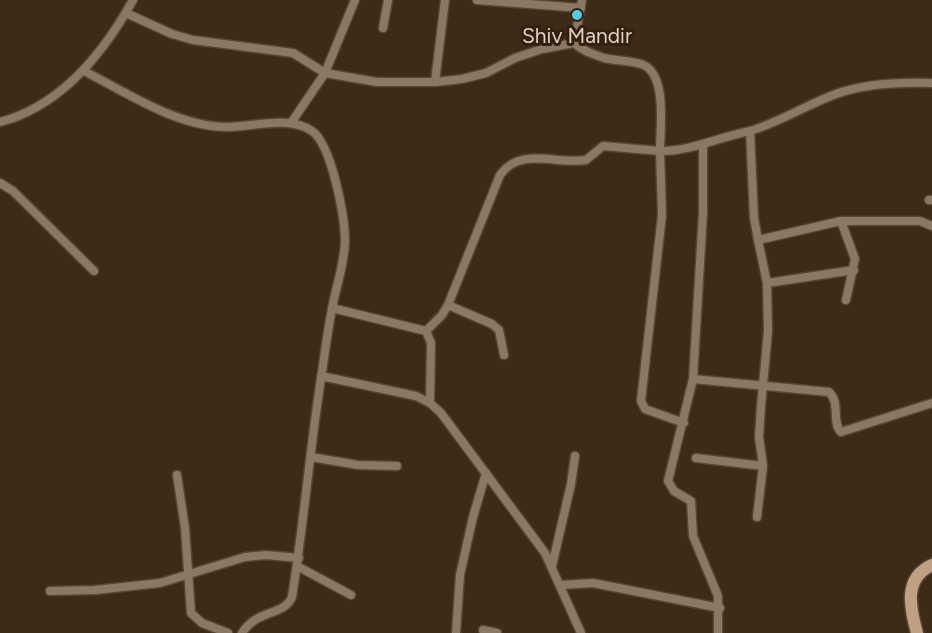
<!DOCTYPE html>
<style>
body{margin:0}
canvas{display:block;background:#3d2a17}
</style>
<canvas width="932" height="633"></canvas>
<script>
const ctx = document.querySelector('canvas').getContext('2d');
ctx.lineJoin = 'round';
function trace(path, color, width, dash) {
  ctx.strokeStyle = color;
  ctx.lineWidth = width;
  ctx.lineCap = dash ? 'butt' : 'round';
  ctx.setLineDash(dash || []);
  ctx.stroke(path);
}
function drawText(font, color, halo, rows, align = 'center') {
  ctx.font = font + ' Figtree,sans-serif';
  ctx.lineWidth = 6;
  ctx.setLineDash([]);
  ctx.textBaseline = 'middle';
  ctx.strokeStyle = halo;
  ctx.fillStyle = color;
  for (const [text, x, y, turn = 0] of rows) {
    ctx.save();
    ctx.translate(x, y);
    ctx.rotate((+turn || 0) * Math.PI / 180);
    ctx.textAlign = isNaN(turn) ? turn : align;
    if (halo) ctx.strokeText(text, 0, 0);
    ctx.fillText(text, 0, 0);
    ctx.restore();
  }
}
const minor = new Path2D(`
 M477,0L581,8
 M126,13L172,34L193,40L293,53L325,73L377,82H435L462,79L486,73L515,58L542,49L574,43
 M383,28L388,0
 M84,71C128,93 177,127 227,127C252,127 289,115 312,131C332,145 345,218 345,242C344,266 336,286 332,309C328,329 325,351 322,372C310,447 304,522 292,597C284,616 257,609 242,633
 M435,82L445,0
 M932,83C900,82 866,83 836,94C806,105 780,122 750,131L754,218L758,240L841,221H920L932,226
 M0,122C61,106 103,54 133,0
 M291,123L325,73L355,0
 M703,144V213L693,379L668,481L674,491L691,501L693,536L718,596V633
 M0,183L13,191L94,271
 M929,200H932
 M841,221L855,259L846,300
 M767,283L854,270
 M448,305L492,324L499,330L504,355
 M332,308L426,331L431,343L430,403
 M426,331L442,315L448,305L500,175C520,146 557,165 586,160L603,146L660,151C660,129 668,72 641,64C629,60 616,61 604,58C593,54 582,51 574,43L582,0
 M321,376L416,396L430,403L441,413L545,553L581,633
 M693,379L829,392C841,403 831,422 841,432L932,403
 M684,423L645,409L641,401L662,215L660,151C692,151 719,137 750,131
 M311,457L358,465L397,466
 M696,458L763,466
 M177,475L185,528L191,613L202,623L228,633
 M757,517L763,466L759,437L761,406L768,331L767,283L758,240
 M297,566L351,595
 M552,566L571,484L575,456
 M561,585L593,583L720,608
 M50,591L95,590L160,583L245,557L266,555L299,558
 M483,630L497,633
 M456,633L460,575L473,517L486,473`);
const secondary = new Path2D(`
 M917,633C910,608 903,578 932,565`);
trace(minor, '#574533', 11);
trace(secondary, '#574533', 15);
trace(minor, '#8b7764', 8);
trace(secondary, '#bfa082', 12);
for (const [x, y, r, color] of [
 [577,15,6,"#58c9e3"]
]) {
  const dot = new Path2D();
  dot.arc(x, y, r, 0, 2 * Math.PI);
  ctx.fillStyle = color;
  ctx.fill(dot);
  trace(dot, '#33200d', 2);
}
drawText('21px', '#dfd2c7', '#33200d', [
 ["Shiv Mandir",577,37]
]);
</script>
